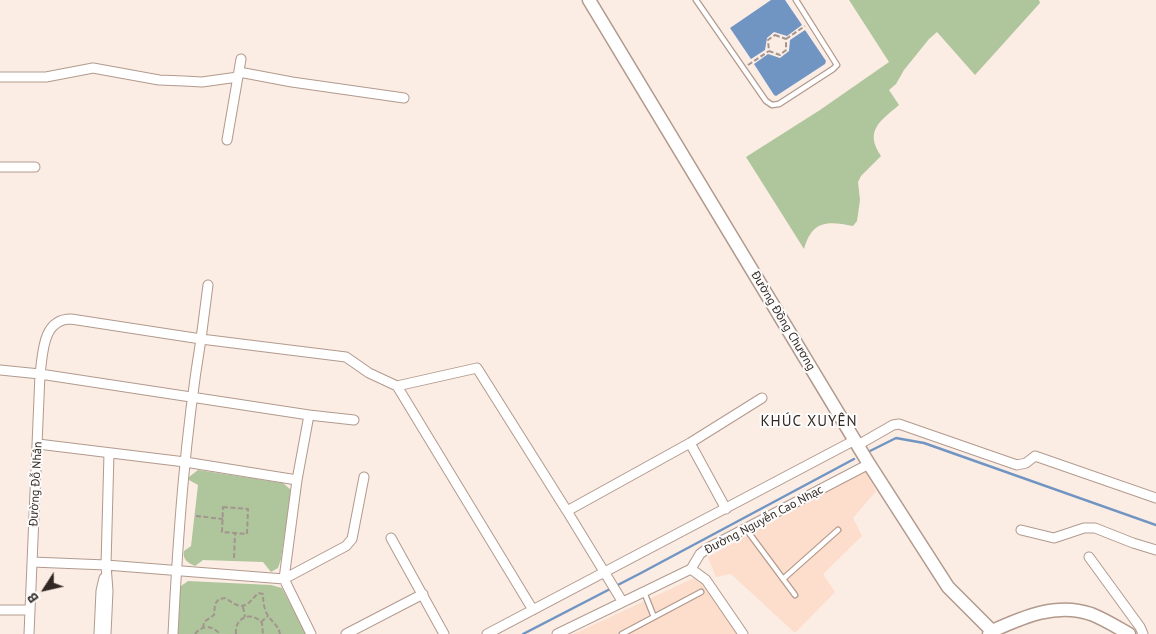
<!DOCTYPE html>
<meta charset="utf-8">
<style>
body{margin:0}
#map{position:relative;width:1156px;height:634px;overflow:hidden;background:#fbece4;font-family:"PT Sans",sans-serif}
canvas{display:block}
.north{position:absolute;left:20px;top:564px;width:50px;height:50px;-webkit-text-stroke:4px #fdfdfd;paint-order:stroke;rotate:235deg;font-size:14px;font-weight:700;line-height:20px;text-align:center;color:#322823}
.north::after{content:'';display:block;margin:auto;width:18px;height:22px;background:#322823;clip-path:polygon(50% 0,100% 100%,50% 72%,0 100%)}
</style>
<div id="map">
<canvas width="1156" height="634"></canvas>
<div class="north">B</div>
</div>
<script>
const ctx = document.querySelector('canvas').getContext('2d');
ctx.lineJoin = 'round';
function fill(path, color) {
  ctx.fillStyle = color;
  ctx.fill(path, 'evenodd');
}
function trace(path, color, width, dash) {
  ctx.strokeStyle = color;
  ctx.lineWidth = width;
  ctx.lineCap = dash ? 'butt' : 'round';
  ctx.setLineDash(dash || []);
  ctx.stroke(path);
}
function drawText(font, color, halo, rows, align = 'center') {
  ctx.font = font + ' "PT Sans",sans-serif';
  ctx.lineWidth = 4;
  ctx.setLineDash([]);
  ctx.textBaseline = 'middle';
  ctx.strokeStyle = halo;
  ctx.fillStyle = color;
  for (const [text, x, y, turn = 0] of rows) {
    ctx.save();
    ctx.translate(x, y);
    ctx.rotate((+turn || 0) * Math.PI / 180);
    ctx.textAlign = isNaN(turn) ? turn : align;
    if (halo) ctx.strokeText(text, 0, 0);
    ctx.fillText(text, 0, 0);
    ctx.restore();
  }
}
fill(new Path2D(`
 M865,471L876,491L853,518L862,536L823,574L835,592L795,633L731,574L716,577L708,557Z
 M696,577L702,579L738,634H574Z`), '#fdddcb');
fill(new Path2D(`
 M849,0H1039L1040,3L975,75L937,32L929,39L904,70L896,84L889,90L899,105C880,121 864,131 881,156L861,176L858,182L860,200L857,221L853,226C828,221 812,220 804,249L746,157L820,110L889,62Z
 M198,470L283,483L291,490L281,559L278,568L271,572L263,562L203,560L195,566C188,563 182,559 184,551L191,546L198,485L189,480V477Z
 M188,581L271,585L282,588L306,634H178L180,591L181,586Z`), '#afc59c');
fill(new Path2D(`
 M771,0H785L802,25L787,36L774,32L767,38L765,50L751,59L730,28Z
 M805,30L826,61L825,64L776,96L774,95L754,64L768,54L780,58L789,51L790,40Z`), '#7195c2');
trace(new Path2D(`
 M866,453L896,438L924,443L1156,525
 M523,634L641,573L854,459`), '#7195c2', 2.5);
const lane = new Path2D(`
 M696,0L766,101L772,105L779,104L833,69L837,65L796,0
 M746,529L795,595
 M783,579L838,530
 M644,592L654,617
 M622,634L701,592`);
const street = new Path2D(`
 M239,72L292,82L404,98
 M0,77H46L93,68L159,80L184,81L202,82L238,77
 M227,140L241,59
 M0,167H35
 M208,285L201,339L71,319C42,319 43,354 40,374L309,415L354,420
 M0,370L40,374L29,634
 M309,415L297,480L284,579L311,634
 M690,443L726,509
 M38,444L185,462L297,480
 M858,445L893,425L899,424L1017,465L1026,463L1035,456L1156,498
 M567,511L622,601
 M1021,530L1054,538L1084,528H1095L1133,543L1156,550
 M391,538L444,634
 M1089,557L1140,627L1143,634
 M32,562L106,565L284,579L346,546L352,539L364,477
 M691,569L706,580L743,634
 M0,610H30
 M533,610L397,386L477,368L567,511L690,443L762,398
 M99,634L101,591L104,578
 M106,634L108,591L106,565L109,453
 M173,634C178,535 185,436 201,339L346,357L369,373L397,386
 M346,634L423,594
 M487,634L855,440
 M557,634L691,569L700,554L708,548L869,464`);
const secondary = new Path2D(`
 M589,0L869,464L948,587L992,631
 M989,634L992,631C1023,617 1057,602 1091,614C1104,619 1117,627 1129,634`);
trace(lane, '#b29a8d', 7);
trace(street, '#b29a8d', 11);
trace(secondary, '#b29a8d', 15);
trace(new Path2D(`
 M775,35L786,39V50L780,55L769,51L768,40Z
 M786,39L805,26
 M748,65L769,51
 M223,507L248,509L247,534L222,532Z
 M196,516L223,519
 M234,558L235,533
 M243,607L245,617
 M261,622L268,616
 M203,628L204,622L214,615L215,604L219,599L226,598C242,611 246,607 258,593L263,594C263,602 264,609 268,616C273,623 278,625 280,634
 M195,634C202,625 212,625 220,634
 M236,634C234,618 251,610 262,623L263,634`), '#a2958e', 2, [5, 2.5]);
trace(lane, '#fff', 4.5);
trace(street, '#fff', 9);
trace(secondary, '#fff', 12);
drawText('12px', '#322823', '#fdfdfd', [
 ["Đường Đồng Chương",783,321,59],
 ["Đường Đỗ Nhân",36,484,-87],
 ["Đường Nguyễn Cao Nhạc",764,520,-28]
]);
ctx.letterSpacing = '1px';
drawText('15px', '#322823', '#fdfdfd', [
 ["KHÚC XUYÊN",809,422]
]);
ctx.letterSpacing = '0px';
</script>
